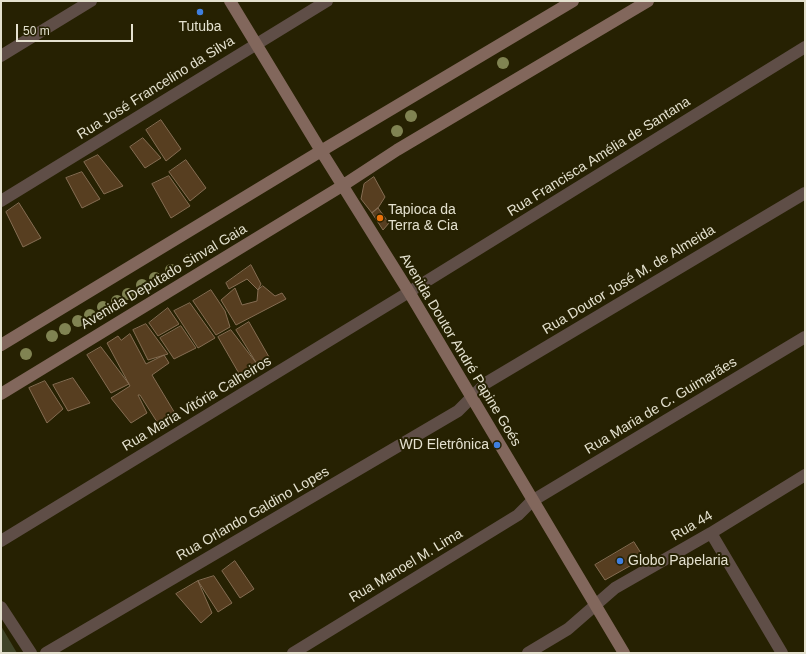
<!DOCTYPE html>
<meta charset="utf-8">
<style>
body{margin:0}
#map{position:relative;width:806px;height:654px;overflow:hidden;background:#262102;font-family:Helvetica,sans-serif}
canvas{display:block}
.frame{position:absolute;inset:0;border:2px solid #e4e1cf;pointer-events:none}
.scale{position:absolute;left:16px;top:24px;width:117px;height:18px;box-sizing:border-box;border:2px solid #e4e1cf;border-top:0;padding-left:5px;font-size:12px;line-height:14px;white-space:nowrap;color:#e4e1cf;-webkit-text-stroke:3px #262102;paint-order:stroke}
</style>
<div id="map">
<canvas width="806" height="654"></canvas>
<div class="frame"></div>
<div class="scale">50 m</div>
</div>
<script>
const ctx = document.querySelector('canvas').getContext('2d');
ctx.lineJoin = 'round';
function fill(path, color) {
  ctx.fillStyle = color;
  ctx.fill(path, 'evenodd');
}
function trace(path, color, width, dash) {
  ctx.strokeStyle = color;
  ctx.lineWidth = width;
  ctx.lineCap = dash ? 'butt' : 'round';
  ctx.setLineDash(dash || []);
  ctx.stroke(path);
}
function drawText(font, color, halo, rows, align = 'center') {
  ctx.font = font + ' Helvetica,sans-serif';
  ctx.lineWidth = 4;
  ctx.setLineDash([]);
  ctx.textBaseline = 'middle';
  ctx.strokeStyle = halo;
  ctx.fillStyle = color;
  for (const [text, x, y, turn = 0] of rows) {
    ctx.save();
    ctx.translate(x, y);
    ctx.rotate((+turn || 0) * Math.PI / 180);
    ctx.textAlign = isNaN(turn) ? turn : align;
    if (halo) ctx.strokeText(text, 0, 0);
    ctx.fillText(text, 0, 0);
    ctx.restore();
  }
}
fill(new Path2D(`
 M1,626L17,653H1Z`), '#404429');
const building = new Path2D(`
 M161,120L181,149L166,161L146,130Z
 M143,138L161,158L145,168L130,147Z
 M98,155L123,186L104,194L84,162Z
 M186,160L206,188L190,201L169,172Z
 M82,172L100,199L82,208L66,178Z
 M169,176L190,206L171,218L152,184Z
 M374,177L385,197L378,208L372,213L361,199L364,184Z
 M19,203L41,238L23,247L6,212Z
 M378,208L389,223L383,230L372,213Z
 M251,265L261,284L258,290L247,279L229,289L226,283Z
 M263,286L275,296L282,293L286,299L236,325L221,300L235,288L242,305L257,301L258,290Z
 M211,290L225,311L230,327L216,335L193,301Z
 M190,303L215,338L198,348L174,311Z
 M168,308L179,324L158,336L149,323Z
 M249,322L269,357L257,364L236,330Z
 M146,324L168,354L148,360L133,330Z
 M181,326L196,348L174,359L160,338Z
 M231,330L257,364L241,377L218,337Z
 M130,334L146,364L164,355L169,363L152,375L176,415L159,425L140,395H138L147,413L131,423L111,398L130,386L107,343L118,336L121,340Z
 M101,347L129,384L111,393L87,355Z
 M73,378L90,403L68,411L53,385Z
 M45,381L63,409L47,423L29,388Z
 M634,542L644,558L605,580L595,565Z
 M235,561L254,589L240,598L222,571Z
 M214,576L232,603L218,612L198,581Z
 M198,581L212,613L201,623L176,594Z`);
fill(building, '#573e20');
trace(building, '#856d53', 1);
trace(new Path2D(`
 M1,56L91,1
 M1,201L327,1
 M711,533L782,653
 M1,541L409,292L805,47
 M1,607L31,653
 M46,653L458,411L486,383L805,193
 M293,653L518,515L532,501L805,337
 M528,653L568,629L615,588L711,533L805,475`), '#5f4e47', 12);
trace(new Path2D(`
 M230,1L321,151L409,292L624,653
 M1,345L321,151L573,1
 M1,394L342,186L397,150L648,1`), '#82675c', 12);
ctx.fillStyle = '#808352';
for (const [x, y] of [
 [503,63],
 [411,116],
 [397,131],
 [189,260],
 [171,270],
 [155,278],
 [142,285],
 [128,294],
 [117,301],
 [103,307],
 [90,315],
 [78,321],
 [65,329],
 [52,336],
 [26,354]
]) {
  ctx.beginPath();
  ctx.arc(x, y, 6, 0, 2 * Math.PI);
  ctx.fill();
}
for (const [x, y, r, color] of [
 [200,12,4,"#3f7fe0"],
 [380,218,4,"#e8710a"],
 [497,445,4,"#3f7fe0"],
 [620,561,4,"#3f7fe0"]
]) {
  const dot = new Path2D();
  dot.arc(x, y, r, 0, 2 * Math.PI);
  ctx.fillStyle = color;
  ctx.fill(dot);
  trace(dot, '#262102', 1.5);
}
drawText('14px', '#e4e1cf', '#262102', [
 ["Tutuba",200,27,"center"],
 ["Tapioca da",388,210],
 ["Terra & Cia",388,226],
 ["WD Eletrônica",489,445,"right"],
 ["Globo Papelaria",628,561]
], 'left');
drawText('14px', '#e4e1cf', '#262102', [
 ["Rua José Francelino da Silva",156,88,-32],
 ["Rua Francisca Amélia de Santana",599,157,-32],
 ["Avenida Deputado Sinval Gaia",164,277,-31],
 ["Rua Doutor José M. de Almeida",629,280,-31],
 ["Avenida Doutor André Papine Goés",460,350,59],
 ["Rua Maria Vitória Calheiros",197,404,-31],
 ["Rua Maria de C. Guimarães",661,406,-31],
 ["Rua Orlando Galdino Lopes",253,514,-30],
 ["Rua 44",692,526,-30],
 ["Rua Manoel M. Lima",406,566,-31]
]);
</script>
